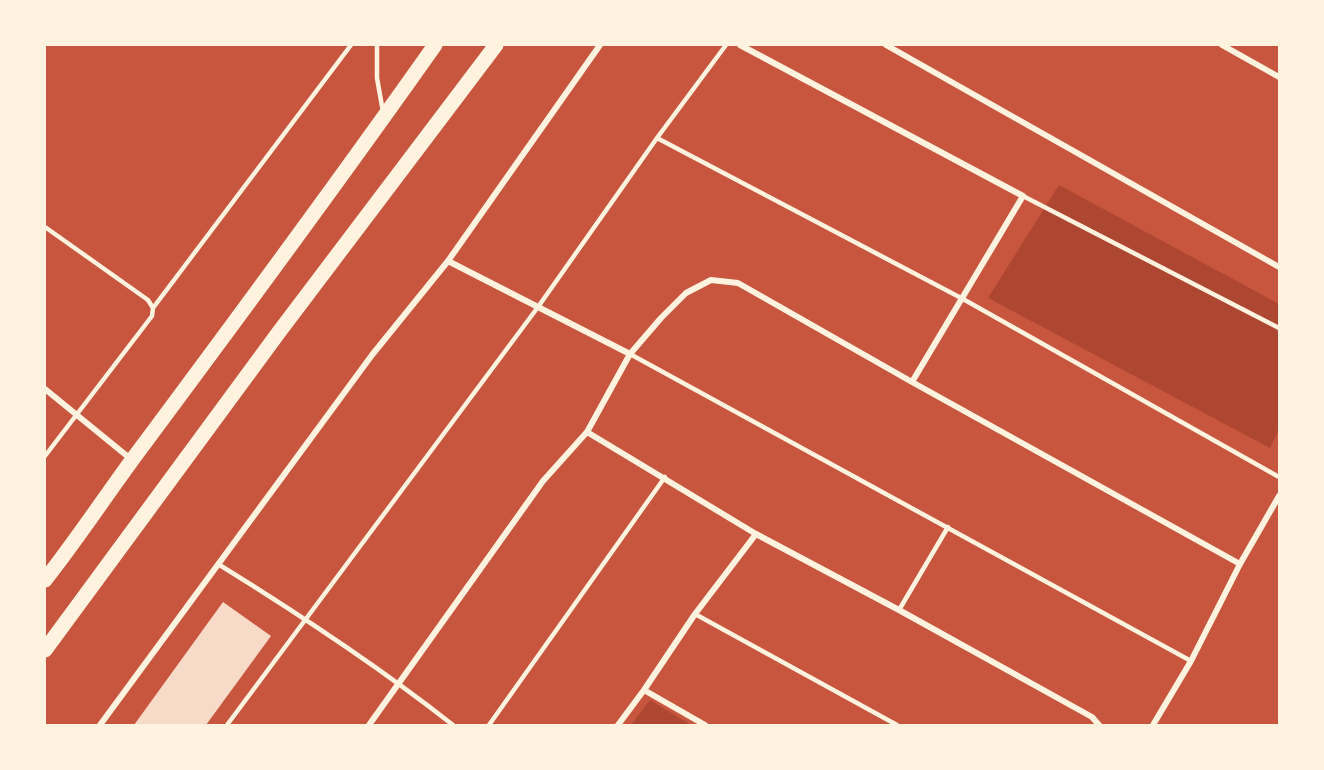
<!DOCTYPE html>
<style>
body{margin:0}
#map{position:relative;width:1324px;height:770px;overflow:hidden;background:#c8553d;font-family:"DejaVu Sans",sans-serif}
canvas{display:block}
.frame{position:absolute;inset:0;border:46px solid #fff3e0;pointer-events:none}
</style>
<div id="map">
<canvas width="1324" height="770"></canvas>
<div class="frame"></div>
</div>
<script>
const ctx = document.querySelector('canvas').getContext('2d');
ctx.lineJoin = 'round';
function fill(path, color) {
  ctx.fillStyle = color;
  ctx.fill(path, 'evenodd');
}
function trace(path, color, width, dash) {
  ctx.strokeStyle = color;
  ctx.lineWidth = width;
  ctx.lineCap = dash ? 'butt' : 'round';
  ctx.setLineDash(dash || []);
  ctx.stroke(path);
}
fill(new Path2D(`
 M1059,185L1279,304V429L1270,448L988,298Z
 M650,700L691,725H631Z`), '#ae4732');
fill(new Path2D(`
 M223,602L271,636L206,725H134Z`), '#f7dbc8');
trace(new Path2D(`
 M377,45V78L383,112
 M657,138L963,299L1279,477
 M1023,196L1279,328
 M45,227L148,300L153,308L152,316L45,456
 M153,308L351,45
 M630,354L1191,661
 M218,564C299,614 378,666 453,725
 M899,610L948,527
 M695,614L897,725
 M227,725L538,307L657,138L726,45
 M489,725L665,477`), '#fff3e0', 4.5);
trace(new Path2D(`
 M740,45L1023,196L912,382
 M886,45L1279,267
 M1222,45L1279,77
 M448,261L630,354
 M45,389L132,460
 M587,432L756,534L899,610L1092,717L1099,725
 M644,690L705,725
 M100,725L372,355L448,261L600,45
 M369,725L543,481L587,432L630,354L661,318L686,293L711,280L738,283L912,382L1240,564L1279,496
 M618,725L644,690L695,614L756,534
 M1153,725L1191,661L1240,564`), '#fff3e0', 6);
trace(new Path2D(`
 M45,580C79,537 108,492 141,448C240,315 339,181 435,45
 M45,650L279,332L496,45`), '#fff3e0', 15);
</script>
